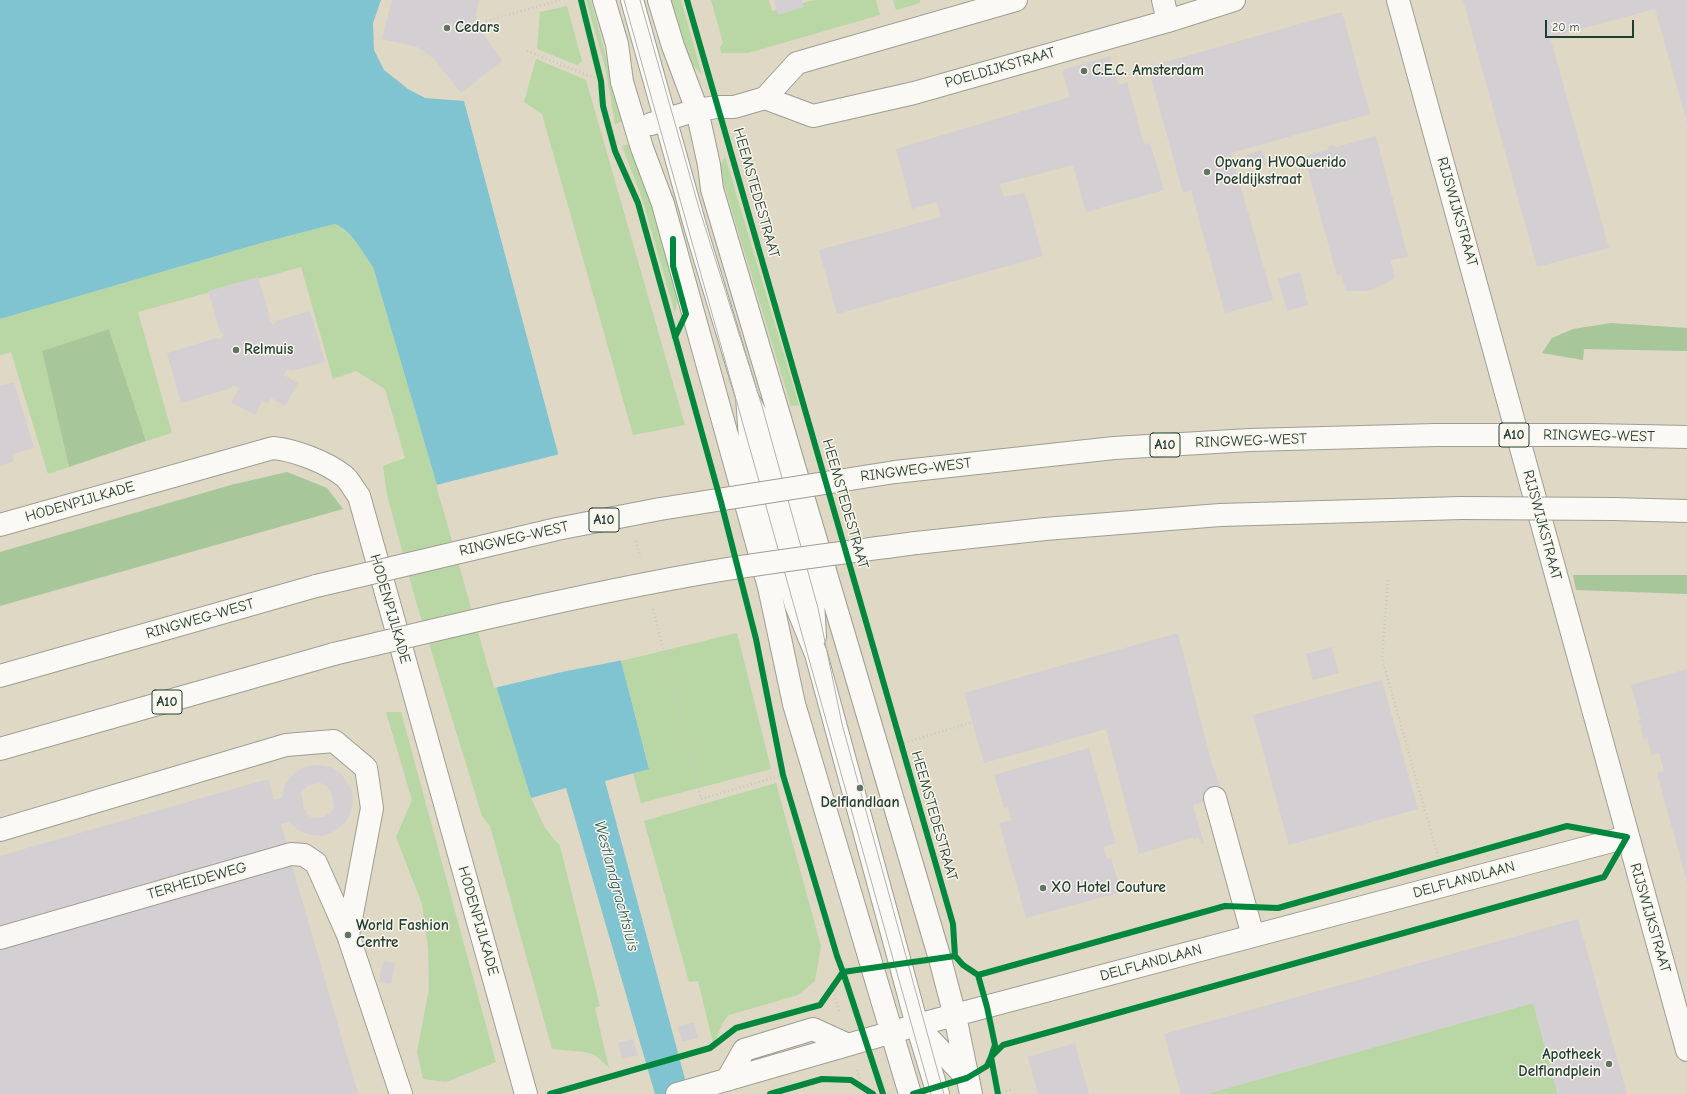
<!DOCTYPE html>
<style>
body{margin:0}
#map{position:relative;width:1687px;height:1094px;overflow:hidden;background:#ded8c4;font-family:"Comic Neue",sans-serif}
canvas{display:block}
.scale{position:absolute;left:1545px;top:20px;width:89px;height:18px;box-sizing:border-box;border:2px solid #1f3d34;border-top:0;padding-left:5px;font-size:12px;line-height:14px;white-space:nowrap;color:#1f3d34;-webkit-text-stroke:3px #fbf7ec;paint-order:stroke}
</style>
<div id="map">
<canvas width="1687" height="1094"></canvas>
<div class="scale">20 m</div>
</div>
<script>
const ctx = document.querySelector('canvas').getContext('2d');
ctx.lineJoin = 'round';
function fill(path, color) {
  ctx.fillStyle = color;
  ctx.fill(path, 'evenodd');
}
function trace(path, color, width, dash) {
  ctx.strokeStyle = color;
  ctx.lineWidth = width;
  ctx.lineCap = dash ? 'butt' : 'round';
  ctx.setLineDash(dash || []);
  ctx.stroke(path);
}
function drawText(font, color, halo, rows, align = 'center') {
  ctx.font = font + ' "Comic Neue",sans-serif';
  ctx.lineWidth = 3;
  ctx.setLineDash([]);
  ctx.textBaseline = 'middle';
  ctx.strokeStyle = halo;
  ctx.fillStyle = color;
  for (const [text, x, y, turn = 0] of rows) {
    ctx.save();
    ctx.translate(x, y);
    ctx.rotate((+turn || 0) * Math.PI / 180);
    ctx.textAlign = isNaN(turn) ? turn : align;
    if (halo) ctx.strokeText(text, 0, 0);
    ctx.fillText(text, 0, 0);
    ctx.restore();
  }
}
fill(new Path2D(`
 M586,0H591L623,121L615,124L606,71Z
 M671,0H681L702,75L690,62Z
 M711,0H769L772,11L815,0H876L880,15L748,53H721L720,47L723,43Z
 M893,0H920V3L896,10Z
 M567,6L582,61L577,65L537,49L540,12Z
 M536,59L586,80L685,425L633,435L542,114L524,102Z
 M630,144L636,163L646,186L678,298L675,313L642,198L622,146Z
 M725,156L799,405L791,406L719,168Z
 M335,224C352,232 362,252 373,267L496,686L531,798L545,828L560,846L600,1006L595,1008L609,1068L595,1055L585,1052L552,1049L490,826L482,816L415,598L387,495L383,466L405,458L385,389L356,371L333,379L301,267L138,312L172,433L146,441L109,329L42,351L69,467L48,474L11,352L0,355V319L261,243Z
 M737,633L771,769L641,803L633,773L649,768L621,661Z
 M386,712H401L496,1062L446,1082L423,1079L417,1052L429,989L428,948L422,904L396,837L412,800Z
 M776,783L821,946L815,981L798,995L729,1015C720,1023 720,1034 713,1043L698,981L689,982L644,821Z
 M1533,1003L1558,1094H1206Z`), '#b8d7a5');
fill(new Path2D(`
 M1611,323L1687,328V351L1584,349L1583,360L1542,353L1552,338L1573,329Z
 M109,329L146,441L69,467L42,351Z
 M287,472L327,488L343,509L0,606V552L231,485Z
 M1573,575H1687V594L1576,590Z`), '#a7c69a');
fill(new Path2D(`
 M0,0H381L373,23L374,50L384,70L408,89L425,98L464,101L559,457L588,556L621,661L649,769L605,781L689,1094H655L566,788L531,798L496,686L373,267C362,252 352,231 335,224L261,243L0,319Z`), '#80c3d1');
fill(new Path2D(`
 M560,454L590,555L623,660L562,672L494,688L436,485Z`), '#ded8c4');
fill(new Path2D(`
 M392,0H479L476,13L477,25L502,61L461,93L434,59L424,51L417,47L382,39Z
 M774,0H802L804,7L778,15Z
 M1463,0H1687V122L1655,9L1550,37L1609,248L1537,267Z
 M1342,12L1370,114L1231,153L1273,300L1225,313L1191,190L1183,193L1148,67Z
 M1110,56L1118,85L1127,82L1144,145L1150,143L1164,190L1086,212L1073,165L1000,184L1004,197L1025,193L1043,256L837,314L819,250L941,217L937,202L912,209L896,149L1070,97L1062,70Z
 M1376,136L1408,257L1390,260L1395,278L1389,282L1368,291H1346L1341,274L1337,276L1304,156L1327,150L1330,145L1337,147Z
 M1262,150L1266,165L1251,169L1246,155Z
 M1300,272L1308,305L1287,311L1278,279Z
 M258,277L270,318L268,321L274,325L276,321L310,311L325,362L291,371L287,369L284,375L298,383L285,406L271,398L268,404L262,401L255,415L231,402L239,388L234,385L231,388L181,403L167,353L217,338L221,340L224,334L220,332L208,291Z
 M14,382L34,448L12,454L14,461L0,466V386Z
 M1178,633L1212,764L1223,794V796L1193,805L1204,843L1201,844L1199,837L1194,839V837L1139,854L1106,729L984,763L964,693Z
 M1332,647L1339,673L1313,680L1306,654Z
 M1687,669V882L1657,773L1664,771L1659,753L1652,755L1647,738L1644,740L1639,720H1641L1631,685Z
 M1382,680L1418,809L1289,845L1253,715Z
 M1089,748L1116,843L1103,847L1107,859L1111,858L1121,892L1026,918L999,823L1012,820L1008,807L1004,808L994,775Z
 M319,765L330,767L341,773L352,791L353,800L350,814L345,823L335,831L323,836L311,835L298,830L289,822L281,824L287,846L0,929V856L268,779L274,800L282,798L285,785L294,773L307,766ZM320,783L328,786L327,787L332,794L334,807L331,812L324,817L313,818L306,814L307,813L303,807L302,795L300,794L308,785Z
 M291,862L358,1094H0V947Z
 M1578,919L1627,1094H1558L1533,1003L1206,1094H1181L1164,1034Z
 M383,961L395,963L391,984L379,982Z
 M694,1022L698,1038L682,1042L678,1027Z
 M633,1039L638,1055L622,1059L618,1043Z
 M1075,1043L1089,1094H1038L1028,1057Z`), '#d4cfd3');
const minor = new Path2D(`
 M604,0L617,44L622,82L642,148L663,204L769,587L794,704L910,1094
 M632,0L696,229L747,397L767,435L813,600L815,637
 M659,0L673,46L697,110L709,165L712,189L940,959L955,1016L971,1094
 M1163,0L1168,21
 M1398,0C1495,350 1589,700 1687,1050
 M765,98L813,116L914,93L1168,21L1234,0
 M651,124L697,110L717,107H734L765,98L797,63L1016,0
 M747,397L750,439L796,605L816,654L917,1025L938,1094
 M0,525L273,448C295,450 326,462 344,476C350,481 354,490 359,496L526,1094
 M1215,798L1253,936
 M0,830L286,745L334,741L366,768L372,808L348,935
 M0,938L291,854L304,855L316,863L348,935L401,1094
 M921,1030L967,1078
 M727,1080L744,1050L813,1029L848,1045
 M677,1094L917,1025L1627,837`);
const highway = new Path2D(`
 M1592,435L1687,437
 M895,472L1114,448L1250,440L1436,435
 M1614,509L1687,511
 M916,543L1045,529L1220,515L1461,508
 M0,676L316,586
 M0,749L334,654`);
trace(minor, '#9e9e92', 24);
trace(highway, '#9e9e92', 24);
trace(new Path2D(`
 M486,21L561,0
 M527,51L595,78
 M636,541L640,557
 M1388,580L1382,658L1439,860
 M653,609L701,799L783,775
 M904,743L972,722
 M832,987L839,1011
 M857,1070L865,1094
 M998,1093L1011,1090`), '#c8c9c3', 2.5, [1, 3]);
trace(minor, '#faf9f6', 22);
trace(highway, '#faf9f6', 22);
trace(new Path2D(`
 M624,0L931,1094
 M640,0L699,208L762,406L818,608L842,724L944,1094`), '#b1b3b0', 1);
const highwayBridge = new Path2D(`
 M1436,435H1592
 M1461,508L1614,509
 M316,586L557,529L660,509L895,472
 M334,654C460,624 587,593 715,571C782,560 849,552 916,543`);
trace(highwayBridge, '#9e9e92', 24, []);
trace(highwayBridge, '#faf9f6', 22);
trace(new Path2D(`
 M581,0L601,81L603,106L615,151L638,203L721,502L756,639L783,775L837,956L843,972L883,1094
 M687,0L953,924L955,956L963,965L978,975L987,1007L995,1045L991,1057L998,1094
 M673,239V266L686,314L675,337
 M550,1094L710,1048L736,1028L820,1005L843,972L955,956
 M770,1094L822,1079L851,1080L873,1094
 M913,1094L967,1078L987,1066L991,1057L1003,1045L1604,877L1627,837L1567,826L1278,908L1225,906L978,975`), '#00873e', 6);
for (const [x, y, r, color] of [
 [447,28,4,"#627366"],
 [1084,71,4,"#627366"],
 [1207,172,4,"#627366"],
 [236,350,4,"#627366"],
 [860,788,4,"#627366"],
 [1043,888,4,"#627366"],
 [348,935,4,"#627366"],
 [1609,1064,4,"#627366"]
]) {
  const dot = new Path2D();
  dot.arc(x, y, r, 0, 2 * Math.PI);
  ctx.fillStyle = color;
  ctx.fill(dot);
  trace(dot, '#fbf7ec', 1.5);
}
for (const [x, y, w] of [
 [1514,435,30],
 [1165,445,30],
 [604,520,30],
 [167,702,30]
]) {
  const box = new Path2D();
  box.roundRect(x - w / 2, y - 12, w, 24, 3);
  ctx.fillStyle = '#fbf7ec';
  ctx.fill(box);
  trace(box, '#1f3d34', 1);
}
drawText('bold 14px', '#1f3d34', null, [
 ["A10",1514,435],
 ["A10",1165,445],
 ["A10",604,520],
 ["A10",167,702]
]);
drawText('bold 15px', '#1f3d34', '#fbf7ec', [
 ["Cedars",455,28],
 ["C.E.C. Amsterdam",1092,71],
 ["Opvang HVOQuerido",1215,163],
 ["Poeldijkstraat",1215,180],
 ["Relmuis",244,350],
 ["Delflandlaan",860,803,"center"],
 ["XO Hotel Couture",1051,888],
 ["World Fashion",356,926],
 ["Centre",356,943],
 ["Apotheek",1601,1055,"right"],
 ["Delflandplein",1601,1072,"right"]
], 'left');
drawText('15px', '#1f3d34', '#fbf7ec', [
 ["POELDIJKSTRAAT",1000,68,-16],
 ["HEEMSTEDESTRAAT",756,193,74],
 ["RIJSWIJKSTRAAT",1457,212,74],
 ["RINGWEG-WEST",1599,436,1],
 ["RINGWEG-WEST",1251,441,-2],
 ["RINGWEG-WEST",916,470,-7],
 ["HODENPIJLKADE",80,502,-16],
 ["HEEMSTEDESTRAAT",845,504,74],
 ["RIJSWIJKSTRAAT",1542,525,75],
 ["RINGWEG-WEST",514,539,-13],
 ["HODENPIJLKADE",390,609,74],
 ["RINGWEG-WEST",200,619,-16],
 ["HEEMSTEDESTRAAT",934,816,74],
 ["DELFLANDLAAN",1464,880,-15],
 ["TERHEIDEWEG",197,881,-16],
 ["RIJSWIJKSTRAAT",1650,918,74],
 ["HODENPIJLKADE",478,921,74],
 ["DELFLANDLAAN",1151,963,-15]
]);
drawText('italic 16px', '#2d5c5c', '#fbf7ec', [
 ["Westlandgrachtsluis",616,886,75]
]);
</script>
